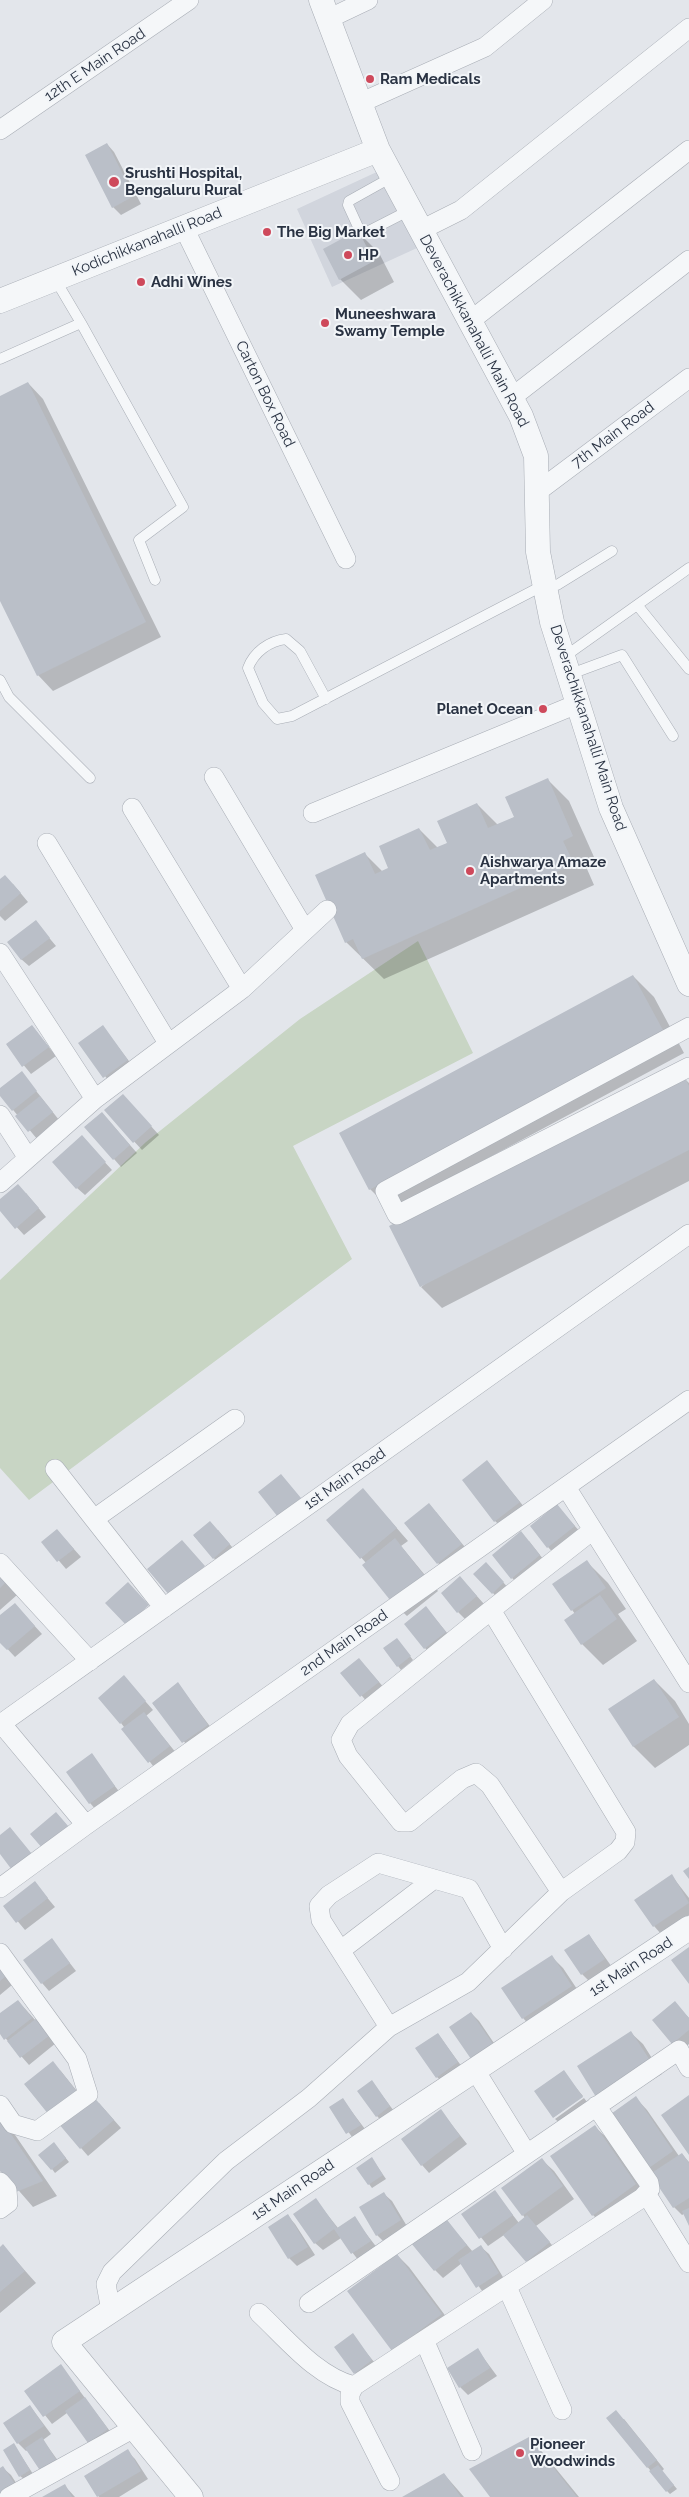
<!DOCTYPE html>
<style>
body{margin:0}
canvas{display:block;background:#e3e6eb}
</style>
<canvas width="689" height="2497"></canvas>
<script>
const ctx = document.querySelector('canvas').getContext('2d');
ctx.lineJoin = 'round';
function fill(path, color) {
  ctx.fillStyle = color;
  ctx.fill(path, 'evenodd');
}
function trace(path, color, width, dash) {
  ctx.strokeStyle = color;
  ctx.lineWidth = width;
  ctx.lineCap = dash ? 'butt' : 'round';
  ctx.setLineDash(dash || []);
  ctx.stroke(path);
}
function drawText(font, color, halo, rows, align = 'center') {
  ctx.font = font + ' Raleway,sans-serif';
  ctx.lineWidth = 4;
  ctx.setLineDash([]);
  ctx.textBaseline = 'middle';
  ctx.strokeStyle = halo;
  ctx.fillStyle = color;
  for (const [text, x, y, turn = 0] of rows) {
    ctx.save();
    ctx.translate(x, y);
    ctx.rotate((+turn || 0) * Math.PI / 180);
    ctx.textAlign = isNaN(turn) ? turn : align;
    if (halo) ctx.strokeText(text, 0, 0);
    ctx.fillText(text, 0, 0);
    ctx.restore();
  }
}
fill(new Path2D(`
 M381,170L417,248L332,287L297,209Z`), '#d1d5dd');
fill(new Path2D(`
 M418,941L473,1053L293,1146L352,1259L29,1500L0,1468V1280L146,1142L300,1019Z`), '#c8d5c4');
fill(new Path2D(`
 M107,144L114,152L141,204L121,215L113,207Z
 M358,232L379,253L394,282L361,300L340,279Z
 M28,383L43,399L161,637L53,691L38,675L0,598V397Z
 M548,780L569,801L594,857L584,862L594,885L384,979L346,942L365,854L383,872L390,868L419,829L438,848L448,843L477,804L498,825L515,817Z
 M0,881L13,884L28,902L5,921L0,916Z
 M36,922L56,946L29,966L21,959Z
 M633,976L654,997L684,1053L391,1210L370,1189Z
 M32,1026L56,1056L31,1074L7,1045Z
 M103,1027L135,1069L112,1085L80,1044Z
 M22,1073L59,1120L37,1139L0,1094V1090Z
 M684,1078L689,1083V1181L442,1308L421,1287Z
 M130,1103L159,1135L142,1150L106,1111Z
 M109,1121L137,1153L121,1167L114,1159Z
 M89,1145L112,1170L85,1195L77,1188Z
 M26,1193L46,1217L24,1235L0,1209V1201Z
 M487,1462L530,1514L507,1532L495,1521Z
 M374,1502L408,1541L401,1546L438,1591L407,1616L395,1605L366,1563L328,1520Z
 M557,1506L582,1534L555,1555L548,1547Z
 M436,1512L469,1552L446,1571L438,1563Z
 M57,1530L81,1557L66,1569L43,1542Z
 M218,1530L237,1553L221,1566L194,1536Z
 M529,1541L547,1564L520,1586L512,1578Z
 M587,1562L608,1583L626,1609L618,1614L637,1641L603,1665L582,1644L575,1614L554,1584Z
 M494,1572L511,1591L500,1601L493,1593Z
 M0,1575L17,1595L0,1610Z
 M468,1586L484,1604L466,1620L458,1612Z
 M22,1612L42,1634L15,1657L0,1641V1617Z
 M433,1616L453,1640L432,1656L425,1648Z
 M400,1643L413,1660L401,1670L398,1666Z
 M366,1667L386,1690L369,1704L342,1673Z
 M654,1680L675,1701L689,1724V1745L655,1768L634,1747L610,1709Z
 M178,1684L215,1733L191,1750L153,1704Z
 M131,1685L153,1710L146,1716L177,1754L156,1770L121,1723Z
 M91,1755L121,1794L97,1811L90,1803Z
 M672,1876L689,1898V1915L661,1934L654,1926Z
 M35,1883L55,1907L25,1930L5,1906Z
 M589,1935L612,1967L590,1982L582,1974Z
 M52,1940L76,1971L49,1991L42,1983Z
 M552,1957L563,1968L583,1998L534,2030L523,2018Z
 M0,1958L18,1980L0,1995Z
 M18,2001L56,2043L29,2065L0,2032V2015Z
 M675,2003L689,2018V2044L681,2051L673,2043Z
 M471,2013L479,2021L500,2052L451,2027Z
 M631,2033L643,2044L662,2074L609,2107Z
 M438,2034L465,2071L445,2085L437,2077Z
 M60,2070L85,2101L99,2103L121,2128L88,2156L81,2148Z
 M563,2072L583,2096L554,2117Z
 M372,2082L397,2115L384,2124L377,2116Z
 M584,2098L590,2106L562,2125L555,2119Z
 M636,2098L647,2110L679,2156L682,2154L689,2162V2223L684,2214L682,2215L674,2207L647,2170Z
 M343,2100L368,2133L355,2141L331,2108Z
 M441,2111L467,2144L429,2173L422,2165Z
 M0,2113L57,2196L33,2207L0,2169Z
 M595,2127L607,2138L647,2197L604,2226L593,2215Z
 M57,2147L69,2162L55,2173L52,2169Z
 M542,2160L554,2171L574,2199L536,2226L557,2251L534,2269L504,2235L488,2246L463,2215L495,2192L519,2223L525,2218L523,2215Z
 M375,2163L386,2179L372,2188L369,2184Z
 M384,2194L392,2201L408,2228L385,2243L377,2235Z
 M315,2199L338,2228L354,2218L378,2249L359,2261L341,2238L323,2250L315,2243Z
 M288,2216L295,2224L315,2255L297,2266L289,2258Z
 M444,2218L473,2252L481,2247L489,2254L506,2282L485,2295L462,2263L443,2278L435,2270Z
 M3,2246L36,2283L0,2313V2248Z
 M397,2255L409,2267L453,2326L404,2362Z
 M352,2335L379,2368L362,2381L355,2373Z
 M477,2349L497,2376L468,2395L460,2387Z
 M61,2366L115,2438L96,2450L67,2413L52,2424L26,2391Z
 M30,2406L51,2434L43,2440L64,2469L28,2450L26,2451L18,2443Z
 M608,2418L624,2419L664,2469L662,2471L677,2489L670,2494L667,2491Z
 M529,2438L544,2454L579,2497H491Z
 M14,2445L33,2474L24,2479L20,2476Z
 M127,2451L135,2459L148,2479L119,2497H99L86,2477Z
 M3,2468L11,2475L22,2492L0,2497V2470Z
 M444,2474L464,2497H404Z
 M65,2486L75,2497H45Z`), '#0003');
fill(new Path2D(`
 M107,143L134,196L112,208L85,155Z
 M358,230L374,261L339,280L323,249Z
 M28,382L146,622L37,676L0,601V396Z
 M548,778L573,836L563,841L574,864L362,959L353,939L345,943L315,875L365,852L375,874L388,868L379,846L419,828L430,850L447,843L437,821L477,803L488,828L514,817L505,797Z
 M5,875L21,893L0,911V879Z
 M36,920L50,938L21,960L7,942Z
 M633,975L664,1032L369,1190L339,1133Z
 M32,1025L49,1047L22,1067L6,1044Z
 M103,1025L128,1060L103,1078L78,1043Z
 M22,1071L37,1091L12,1111L0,1096V1088Z
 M684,1076L689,1086V1150L420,1287L389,1226Z
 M123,1094L152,1126L133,1143L104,1110Z
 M40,1096L53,1112L28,1132L15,1116Z
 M102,1112L130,1145L113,1160L84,1127Z
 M82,1135L106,1162L76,1189L52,1162Z
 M18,1184L39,1208L15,1229L0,1211V1199Z
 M487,1460L520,1502L494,1522L462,1480Z
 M281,1474L301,1498L278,1517L258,1492Z
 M363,1488L397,1528L360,1559L326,1520Z
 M429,1503L462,1544L437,1564L404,1523Z
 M557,1504L575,1526L547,1548L530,1526Z
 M210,1521L230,1544L213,1559L193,1535Z
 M57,1529L74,1549L57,1562L41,1542Z
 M521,1531L540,1555L511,1579L492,1555Z
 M395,1538L427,1579L394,1605L362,1565Z
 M182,1540L205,1566L170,1596L147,1569Z
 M587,1560L606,1588L571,1611L552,1584Z
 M486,1562L504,1582L492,1594L473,1574Z
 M0,1575L6,1582L0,1588Z
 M460,1576L477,1596L457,1613L441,1593Z
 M128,1582L149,1605L127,1626L105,1603Z
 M600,1595L617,1619L581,1645L564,1620Z
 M15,1603L35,1626L7,1650L0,1643V1615Z
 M426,1606L446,1632L424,1649L404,1624Z
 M397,1638L411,1656L397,1667L383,1648Z
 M359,1658L379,1682L360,1697L340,1673Z
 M124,1675L146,1701L120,1724L98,1698Z
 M654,1679L679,1717L633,1747L608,1709Z
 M178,1682L208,1725L182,1743L152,1703Z
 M144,1712L170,1746L148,1763L121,1729Z
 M92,1753L115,1786L89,1804L66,1772Z
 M56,1812L69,1827L43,1849L30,1834Z
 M10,1827L32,1854L12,1870L0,1854V1835Z
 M689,1867V1879L683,1871Z
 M672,1874L689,1903L653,1927L634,1900Z
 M35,1881L48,1898L16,1923L3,1906Z
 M589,1934L605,1959L581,1975L564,1950Z
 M52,1938L70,1963L41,1984L23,1960Z
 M689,1947V1984L671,1960Z
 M552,1955L572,1986L522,2019L501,1988Z
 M0,1958L11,1972L0,1981Z
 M18,2000L32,2018L4,2040L0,2034V2013Z
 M675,2001L689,2018V2030L672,2044L652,2020Z
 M471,2012L493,2044L471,2059L449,2027Z
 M37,2018L50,2035L20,2058L7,2041Z
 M631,2031L651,2062L596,2097L577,2066Z
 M438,2033L458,2062L436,2078L415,2048Z
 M53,2061L77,2092L49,2115L24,2084Z
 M564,2070L583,2097L553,2118L534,2091Z
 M372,2080L390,2106L376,2117L357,2091Z
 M91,2094L114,2120L80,2149L58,2123Z
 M689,2095V2155L661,2115Z
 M636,2096L673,2151L646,2170L608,2116Z
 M343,2098L361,2125L346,2134L329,2107Z
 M441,2109L460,2136L421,2166L401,2139Z
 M0,2118L43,2181L16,2192L0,2171Z
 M595,2125L636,2184L592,2216L550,2156Z
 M54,2142L66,2158L51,2170L38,2155Z
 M682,2153L689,2163V2198L673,2208L650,2174Z
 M372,2157L383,2175L368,2185L356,2168Z
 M542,2158L563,2186L522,2216L501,2188Z
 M495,2190L513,2215L479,2239L461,2214Z
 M384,2192L401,2220L376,2236L359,2207Z
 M316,2198L337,2228L355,2216L371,2241L351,2254L334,2229L314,2244L293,2214Z
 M689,2208V2226L682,2211Z
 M288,2214L308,2247L288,2259L268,2227Z
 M527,2215L550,2242L526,2262L503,2235Z
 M444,2216L467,2245L434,2271L411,2243Z
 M3,2244L25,2271L0,2292V2247Z
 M481,2245L499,2273L476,2288L458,2260Z
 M397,2254L442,2314L392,2351L347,2291Z
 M353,2333L372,2360L354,2374L334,2347Z
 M478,2348L490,2368L459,2388L447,2368Z
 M61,2364L80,2391L43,2417L24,2391Z
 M85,2397L108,2429L88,2443L65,2411Z
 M30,2405L44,2426L17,2444L3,2423Z
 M616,2410L657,2460L647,2468L606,2418Z
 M42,2437L57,2461L41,2472L25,2448Z
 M529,2437L577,2497H490L469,2469Z
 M14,2443L30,2470L19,2477L3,2450Z
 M128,2449L141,2471L97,2497L84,2476Z
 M658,2465L674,2485L666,2492L649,2471Z
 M3,2466L15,2484L0,2495V2468Z
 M444,2473L461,2497H402Z
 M65,2484L72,2497H42Z`), '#babfc8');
const service = new Path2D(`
 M392,177L349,201L348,205L359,229L367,232L410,210
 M81,323L183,507L139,540L155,580
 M0,359L81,323L55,279
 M638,606L689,669
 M564,657L689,568
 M568,675L622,655L673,736
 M0,680L9,697L90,778
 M326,699L300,651L286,639C269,641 254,652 248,668L263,703L277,719L292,716L544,585H557L612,551`);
const minor = new Path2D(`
 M328,19L368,0
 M360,103L485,47L543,0
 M0,130L189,0
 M184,228L346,559
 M421,230L461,210L689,28
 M470,321L689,150
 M511,398L689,260
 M537,492L689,378
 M214,777L305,930
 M132,808L242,989
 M313,813L577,704
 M47,843L168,1043
 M0,953L95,1099
 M689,1027L385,1191L397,1215L689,1067
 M0,1115L28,1158
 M0,1183L95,1099L242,989L327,910
 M55,1469L94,1519
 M566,1487L689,1683
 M0,1563L90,1661
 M164,1608L94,1519L235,1419
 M491,1610L593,1530
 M0,1722L86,1825
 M2,1723L689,1234
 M0,1888L86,1825L689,1400
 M341,1950L434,1879
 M0,1953L77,2059L88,2094L37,2131L13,2124L0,2105
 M389,2027L321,1920L319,1906L329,1895L378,1863L469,1889L503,1949
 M475,2070L527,2154
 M0,2182L7,2190L8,2203L0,2209
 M647,2195L689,2263
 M507,2287L562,2410
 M309,2303L679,2050L689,2068
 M111,2311L106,2284L112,2272L226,2161L309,2098L389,2027L468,1982L561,1892L618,1851L625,1842L626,1832L491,1610L350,1724L341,1740L348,1756L401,1822H409L462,1779L476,1773L490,1785L561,1892
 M259,2313C287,2339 316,2376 354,2386
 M425,2342L472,2451
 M390,2481L350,2402V2394L354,2386L642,2198L650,2189L649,2183L596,2106
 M9,2497L134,2428`);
const tertiary = new Path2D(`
 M321,0L378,150L521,416L536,456L538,552L552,622L611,808L689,984
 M0,301L378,150
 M191,2497L64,2342L689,1928`);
trace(service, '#a8adb5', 11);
trace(minor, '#a8adb5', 20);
trace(tertiary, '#a8adb5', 25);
trace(service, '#f5f7f9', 10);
trace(minor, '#f5f7f9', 19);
trace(tertiary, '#f5f7f9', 24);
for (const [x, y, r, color] of [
 [370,79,5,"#ce495b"],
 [114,182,6,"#ce495b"],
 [267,232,5,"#ce495b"],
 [348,255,5,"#ce495b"],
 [141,282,5,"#ce495b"],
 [325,323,5,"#ce495b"],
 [543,709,5,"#ce495b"],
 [470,871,5,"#ce495b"],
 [520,2453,5,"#ce495b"]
]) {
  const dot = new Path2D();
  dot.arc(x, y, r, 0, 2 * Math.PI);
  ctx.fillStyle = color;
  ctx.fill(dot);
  trace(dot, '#f2f5f8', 2);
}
drawText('15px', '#2a3343', '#f2f5f8', [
 ["12th E Main Road",95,65,-34],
 ["Kodichikkanahalli Road",147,242,-22],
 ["Deverachikkanahalli Main Road",474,331,62],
 ["Carton Box Road",265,394,64],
 ["7th Main Road",613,435,-37],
 ["Deverachikkanahalli Main Road",588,728,72],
 ["1st Main Road",345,1479,-35],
 ["2nd Main Road",344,1643,-35],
 ["1st Main Road",631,1967,-33],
 ["1st Main Road",293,2190,-34]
]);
drawText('bold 15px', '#2a3343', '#f2f5f8', [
 ["Ram Medicals",380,79],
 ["Srushti Hospital,",125,173],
 ["Bengaluru Rural",125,190],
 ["The Big Market",277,232],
 ["HP",358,255],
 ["Adhi Wines",151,282],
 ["Muneeshwara",335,314],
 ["Swamy Temple",335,331],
 ["Planet Ocean",533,709,"right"],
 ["Aishwarya Amaze",480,862],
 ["Apartments",480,879],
 ["Pioneer",530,2444],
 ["Woodwinds",530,2461]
], 'left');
</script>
